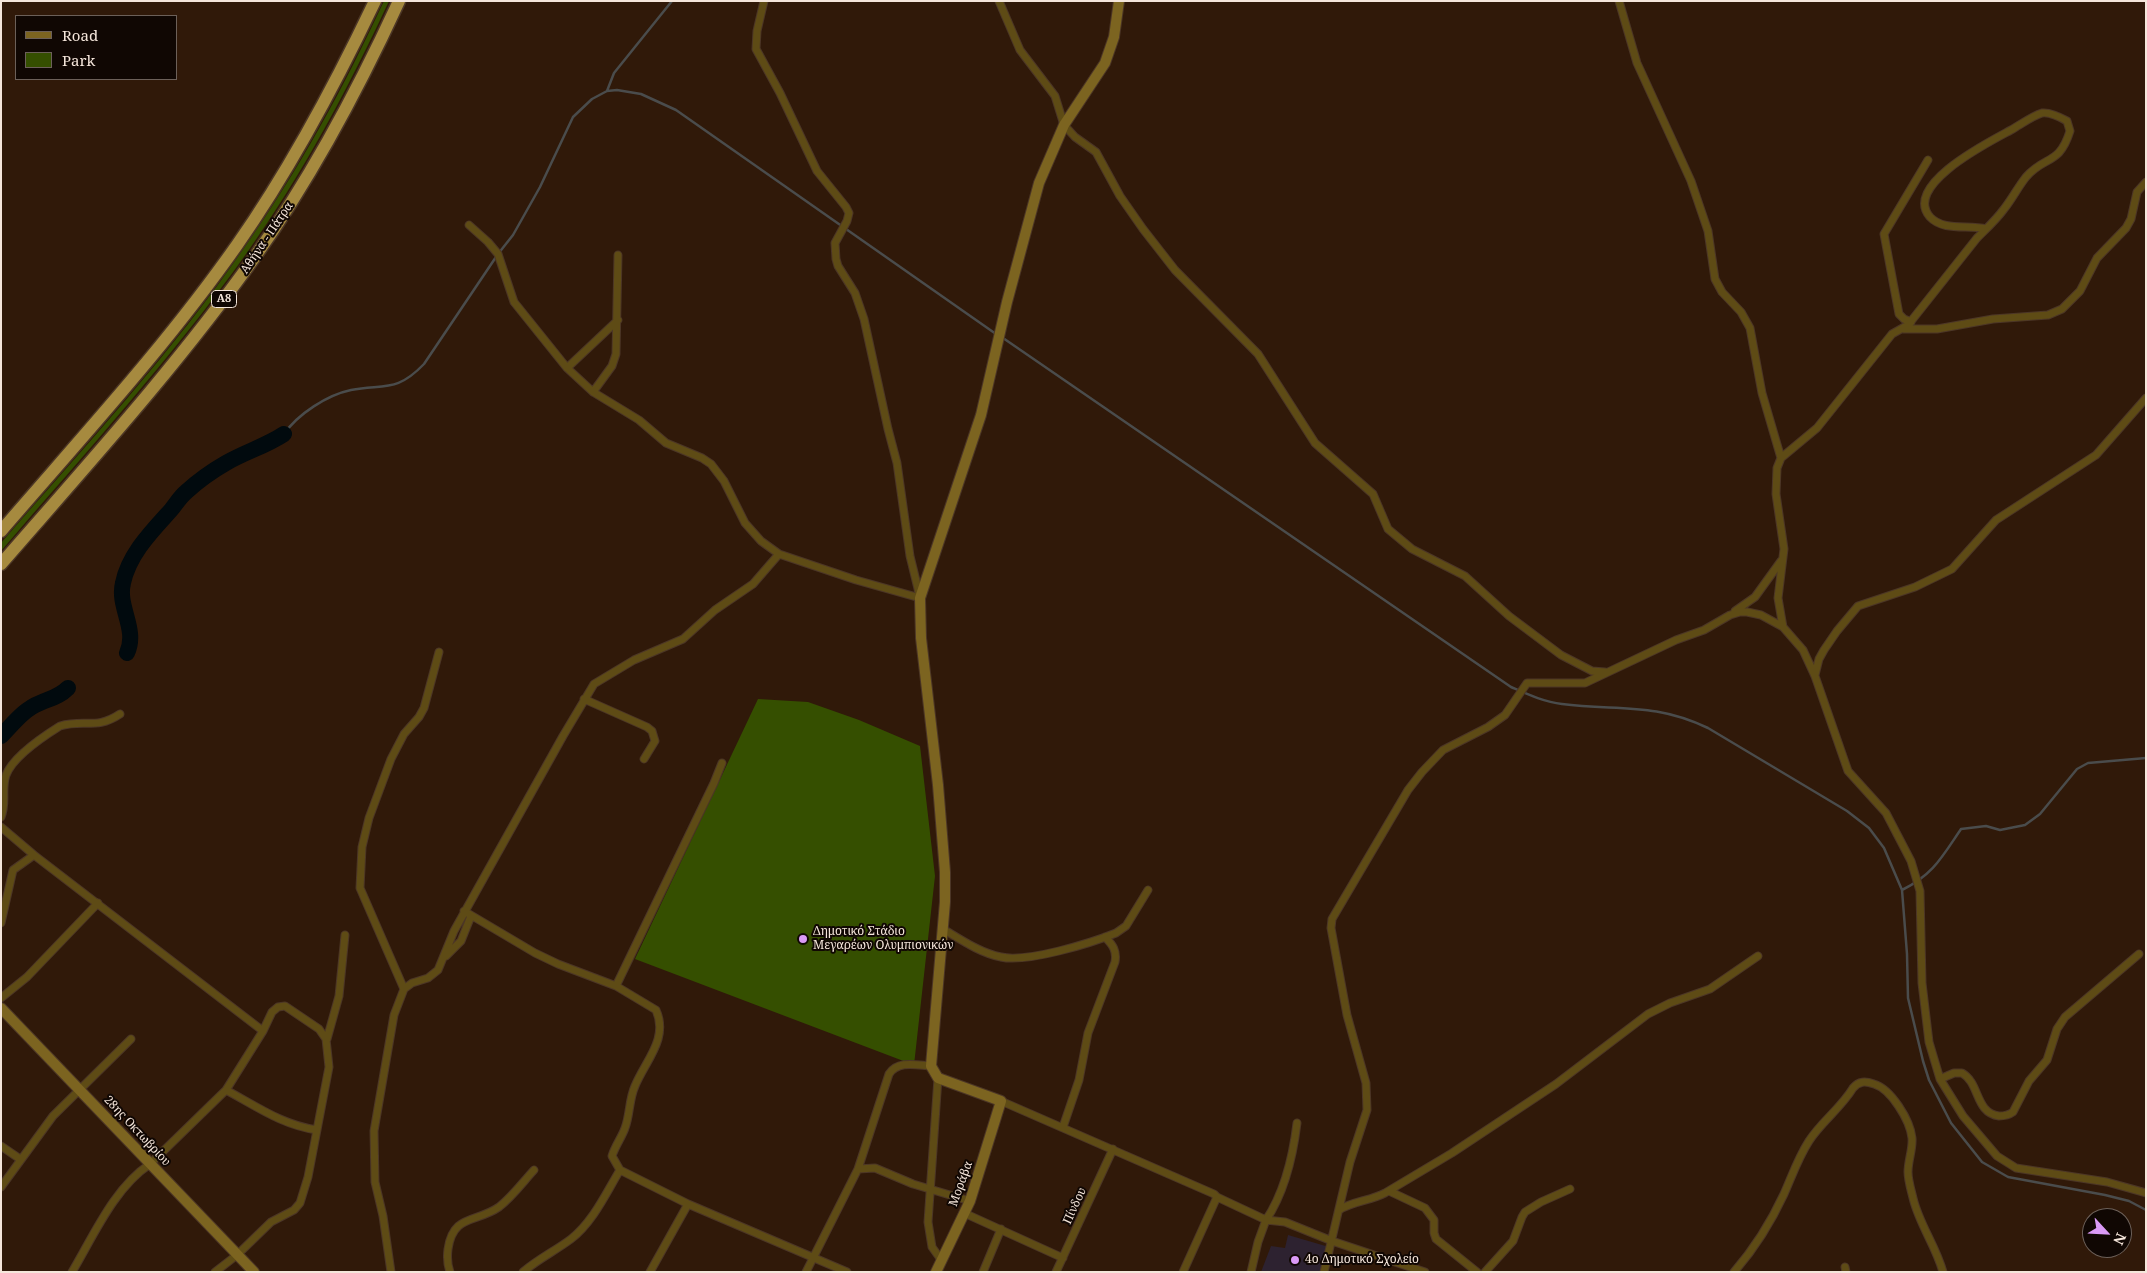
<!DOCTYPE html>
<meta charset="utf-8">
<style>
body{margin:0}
#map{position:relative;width:2147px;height:1273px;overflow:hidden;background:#301909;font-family:"Noto Serif",serif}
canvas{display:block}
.frame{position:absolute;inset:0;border:2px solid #f5e6db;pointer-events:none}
.legend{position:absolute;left:15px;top:15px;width:162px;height:65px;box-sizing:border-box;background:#100703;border:1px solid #6c6059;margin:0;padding:6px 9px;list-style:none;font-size:15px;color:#f5e6db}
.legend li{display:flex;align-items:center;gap:10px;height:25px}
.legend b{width:25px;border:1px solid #6c6059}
.north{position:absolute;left:2082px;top:1208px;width:50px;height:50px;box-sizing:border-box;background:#100703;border:1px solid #6c6059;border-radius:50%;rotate:115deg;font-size:14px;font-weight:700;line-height:20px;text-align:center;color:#f5e6db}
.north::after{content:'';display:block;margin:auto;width:18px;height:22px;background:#da9af6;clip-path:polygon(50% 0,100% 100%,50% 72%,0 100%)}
</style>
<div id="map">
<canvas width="2147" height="1273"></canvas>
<div class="frame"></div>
<ul class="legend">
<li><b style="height:6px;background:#7c6420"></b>Road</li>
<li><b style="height:14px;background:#354f00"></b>Park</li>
</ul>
<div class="north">N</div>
</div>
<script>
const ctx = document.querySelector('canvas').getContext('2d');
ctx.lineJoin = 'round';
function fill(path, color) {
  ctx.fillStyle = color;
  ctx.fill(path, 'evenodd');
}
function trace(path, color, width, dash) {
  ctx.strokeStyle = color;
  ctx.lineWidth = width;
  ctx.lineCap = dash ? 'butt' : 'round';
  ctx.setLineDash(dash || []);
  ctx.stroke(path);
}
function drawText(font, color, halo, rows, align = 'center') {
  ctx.font = font + ' "Noto Serif",serif';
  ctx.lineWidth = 4;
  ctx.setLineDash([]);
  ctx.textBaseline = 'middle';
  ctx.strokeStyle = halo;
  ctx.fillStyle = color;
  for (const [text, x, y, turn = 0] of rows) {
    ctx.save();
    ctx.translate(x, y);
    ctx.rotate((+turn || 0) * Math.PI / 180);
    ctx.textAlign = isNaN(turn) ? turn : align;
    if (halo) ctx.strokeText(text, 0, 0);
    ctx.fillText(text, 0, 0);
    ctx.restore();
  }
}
fill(new Path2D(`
 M1288,1235L1329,1247L1322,1272H1261L1271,1246L1285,1248Z`), '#2d2230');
fill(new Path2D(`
 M384,1H389C348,89 302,175 246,254C172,358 85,453 1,551V543C84,447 172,353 244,248C299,170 344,87 384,1Z
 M758,699L808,702L859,720L920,746L935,876L914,1065L635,959Z`), '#354f00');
trace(new Path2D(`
 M607,91L614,73L672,1
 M1003,338L1511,687C1527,694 1544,702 1562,704C1617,711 1654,702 1708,728L1847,811L1869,828L1884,848L1902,890L1907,954L1908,998L1923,1061L1929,1080L1951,1123L1982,1162L2008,1177L2105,1195L2129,1201L2146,1210
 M284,434C298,414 327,395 351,390C386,384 397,392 424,364L498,254L513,235L540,187L573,117L592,99L607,91L617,90L641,94L676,110L996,334
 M1902,890C1933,875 1942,857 1961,829L1986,826L2000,830L2025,825L2040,814L2077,769L2088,763L2146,758`), '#4a4c4c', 2.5);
trace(new Path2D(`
 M127,653C138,629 117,607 123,583C129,554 152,531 171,510C176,504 180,497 186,492C198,481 212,471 226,463C245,452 266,446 284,434
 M1,736C13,724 24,709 40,703C51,698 59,697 68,688`), '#010a0e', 16);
const street = new Path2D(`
 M764,1L757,31L756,49L780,93L817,171L846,207L849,213L847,221L835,243L836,259L838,266L855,293L864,319L888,429L897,463L910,556L920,597
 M999,1L1020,50L1055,96L1064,125L1075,137L1096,152L1120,196L1143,229L1175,270L1258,354L1315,443L1373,494L1388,529L1412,549L1465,576L1509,616L1561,655L1592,671L1605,672
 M1619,1L1637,63L1691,181L1708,231L1715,279L1722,292L1741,312L1750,328L1762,393L1781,458L1777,468L1776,494L1784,549L1778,598L1783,627
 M469,225L488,242L498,254L514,302L567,368L593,392L639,420L666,443L702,458L711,464L724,481L745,523L761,541L779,554L856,580L920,598
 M1911,322L1904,319L1899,314L1884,234L1928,160
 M1904,329H1937L1993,319L2048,315L2062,309L2080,291L2097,258L2126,228L2131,219L2137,192L2146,182
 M567,368L618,320
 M593,392L612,366L616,354L618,255
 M1781,458L1817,428L1892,334L1908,325L1977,238C1986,229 1996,220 2004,209C2012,199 2018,187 2026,177C2045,155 2059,166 2070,131L2067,121C2060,117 2050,112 2042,113C2032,116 2020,125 2011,130C1991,141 1902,185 1930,217C1944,232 1969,224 1986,229
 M1735,611L1755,597L1781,561
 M1815,675L1819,659L1824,650L1837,631L1858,606L1915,587L1952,569L1996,520L2096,455L2146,398
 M584,699L647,727L652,731L655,741L644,759
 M1,817C7,803 1,789 6,775C13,757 44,736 60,726C85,719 96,730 120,714
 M1,827L34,855L263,1031
 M464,911L535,953L558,964L616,986L656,1010C669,1039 645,1061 635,1086C629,1099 630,1115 625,1128C622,1137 615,1146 612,1156L620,1170L688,1204L847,1272
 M1,923L13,870L34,855
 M943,929C960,939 980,953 1001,957C1027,963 1091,943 1116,933L1126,926L1148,890
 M446,956L461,941L471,916
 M616,986L714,783L722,763
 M404,989L360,888L362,847L369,818L391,759L404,734L419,717L424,708L439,652
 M1,998L27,977L98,903
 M327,1039L339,996L345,935
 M938,1078L928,1222L932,1247L942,1261
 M1940,1079L1954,1073H1962C1980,1083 1975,1113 1999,1116C2005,1116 2009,1115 2013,1112L2029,1081L2047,1060L2057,1029L2065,1017L2139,954
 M226,1090C256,1106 282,1125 317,1130
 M1001,1101L1214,1194L1217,1197L1183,1272
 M1297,1123C1293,1156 1284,1193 1266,1220L1285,1222L1332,1241L1425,1272
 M1063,1127L1079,1080L1088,1033L1115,962C1117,951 1113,945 1105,937
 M1,1146L20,1159
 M858,1169L889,1074C898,1060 916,1065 931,1066
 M1,1187L53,1116L131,1039
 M1389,1191L1425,1208L1434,1220V1233L1436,1239L1477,1272
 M1217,1197L1266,1220L1258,1242L1251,1272
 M1339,1210C1353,1201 1370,1201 1385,1193L1452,1153L1556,1084L1648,1014L1670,1003L1710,989L1758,956
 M964,1213L1063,1258
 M1845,1267L1846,1272
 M72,1272C94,1235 114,1188 150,1164L226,1090L263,1031L272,1012L278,1007L285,1006L319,1029L326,1039L329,1067L308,1177L300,1203L294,1210L271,1222L237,1255L215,1272
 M391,1272L383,1216L375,1182L374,1131L394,1015L404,989L412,983L428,978L438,970L454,931L563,736L594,684L634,660L683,639L715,610L753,584L779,554
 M450,1272C447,1264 447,1257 448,1249C453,1214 476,1223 499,1207C512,1197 523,1182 534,1170
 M523,1272C538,1259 555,1251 571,1239C593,1222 606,1193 620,1170
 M650,1272L688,1204
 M806,1272L858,1169L875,1168L913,1184L970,1201
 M983,1272L1001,1229
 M1056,1272L1113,1149
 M1324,1272L1350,1162L1367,1110L1366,1083L1347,1015L1331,928L1332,919L1408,790L1422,772L1443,750L1488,727L1505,715L1527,683H1585L1676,640L1704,630L1730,615L1740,612H1747L1761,615L1783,627L1803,650L1815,676L1848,771L1886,813L1911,861L1920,891L1922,983L1929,1042L1940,1079L1963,1116L1997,1156L2016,1168L2107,1182L2146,1193
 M1485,1272L1513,1241L1522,1217L1525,1212L1541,1202L1570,1189
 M1734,1272C1754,1249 1771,1222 1784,1194C1792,1176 1798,1158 1809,1141C1821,1122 1841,1108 1853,1088C1859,1081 1865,1081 1874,1084C1891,1089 1910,1120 1912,1138C1913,1149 1908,1160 1908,1172C1908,1180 1911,1190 1913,1198C1919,1224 1936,1246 1943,1272`);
const secondary = new Path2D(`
 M1,1008L254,1272
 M936,1272L970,1201L1001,1101L938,1078L931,1066L945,902V872L938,785L921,638L920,598L981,415L1007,302L1039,183L1064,125L1105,63L1114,37L1119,1`);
const highway = new Path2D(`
 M1,531C82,437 166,346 237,245C291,168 335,85 375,1
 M1,564C88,464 177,366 254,258C311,178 358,90 399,1`);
trace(street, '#4c3626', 9);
trace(secondary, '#4c3626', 12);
trace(highway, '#4c3626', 15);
trace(street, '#5e4b15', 7);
trace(secondary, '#7c6420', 10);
trace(highway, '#a68a3f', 12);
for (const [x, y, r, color] of [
 [803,939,5,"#da9af6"],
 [1295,1260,5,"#da9af6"]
]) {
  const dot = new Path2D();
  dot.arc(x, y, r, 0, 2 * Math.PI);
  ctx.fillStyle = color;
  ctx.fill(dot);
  trace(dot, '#100703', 2);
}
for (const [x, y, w] of [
 [224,299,25]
]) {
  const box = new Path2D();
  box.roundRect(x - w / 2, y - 8.5, w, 17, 4);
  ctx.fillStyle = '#100703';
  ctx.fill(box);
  trace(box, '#f5e6db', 1);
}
drawText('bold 11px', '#f5e6db', null, [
 ["Α8",224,299]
]);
drawText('12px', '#f5e6db', '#100703', [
 ["Αθήνα - Πάτρα",267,238,-56],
 ["28ης Οκτωβρίου",137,1131,47],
 ["Μοράβα",961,1184,-70],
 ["Πίνδου",1075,1206,-65]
]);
drawText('12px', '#f5e6db', '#100703', [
 ["Δημοτικό Στάδιο",813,932],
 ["Μεγαρέων Ολυμπιονικών",813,946],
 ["4ο Δημοτικό Σχολείο",1305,1260]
], 'left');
</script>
